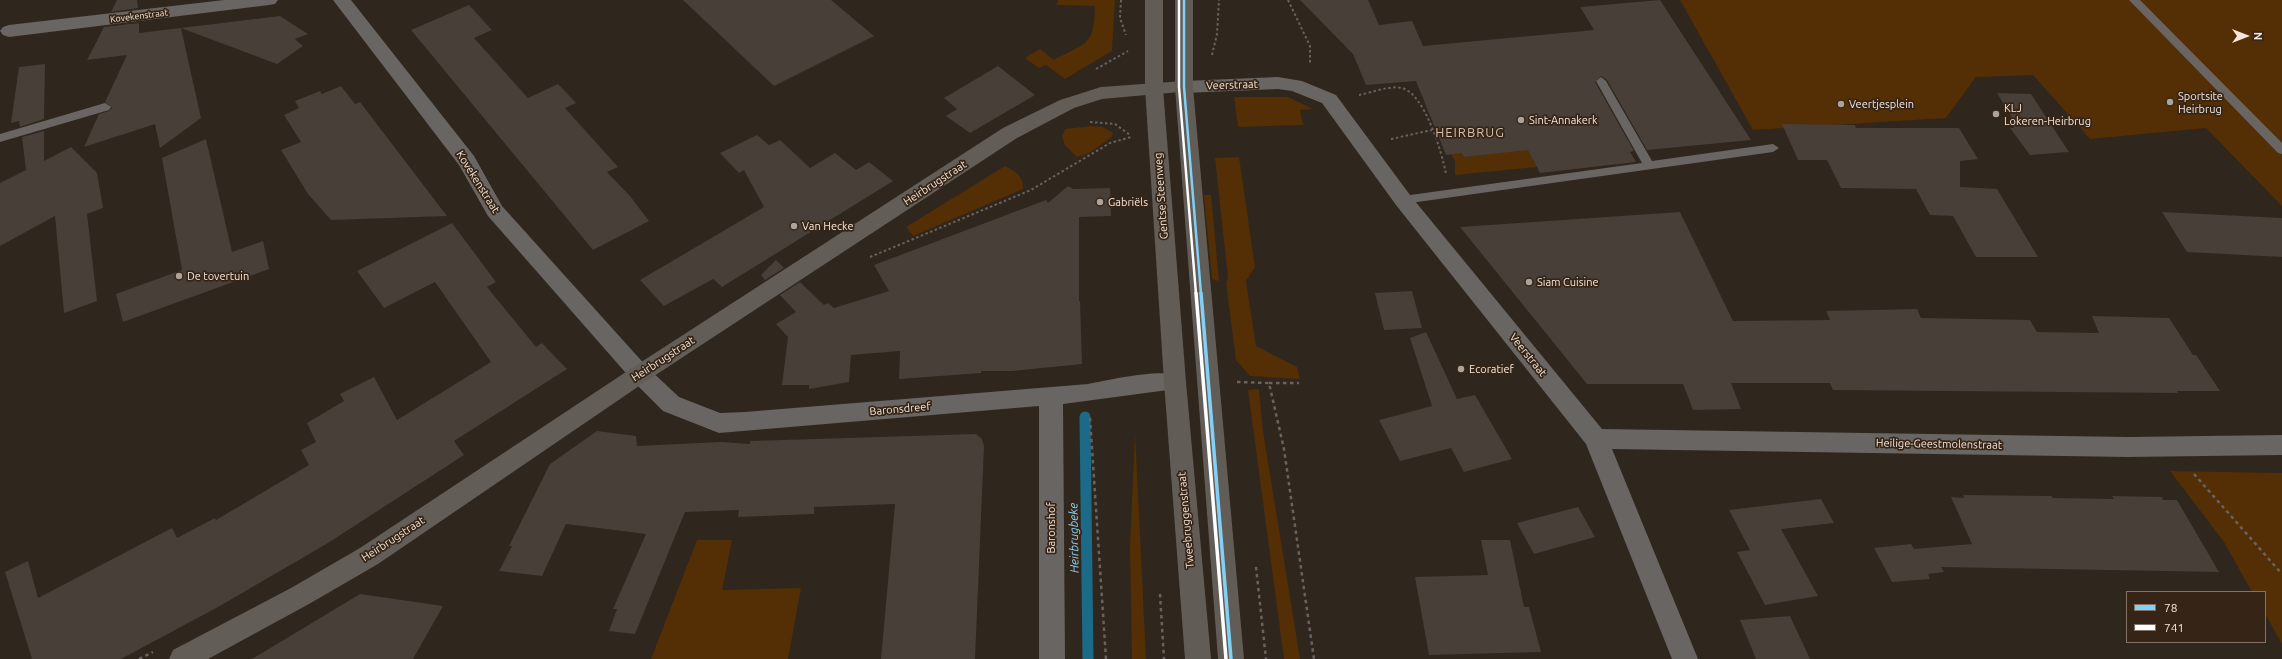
<!DOCTYPE html>
<meta charset="utf-8">
<style>
body{margin:0}
#map{position:relative;width:2282px;height:659px;overflow:hidden;background:#2f261d;font-family:Ubuntu,sans-serif}
canvas{display:block}
.legend{position:absolute;left:2126px;top:591px;width:140px;height:52px;box-sizing:border-box;background:#362516;border:1px solid #827366;margin:0;padding:5px 7px;list-style:none;font-size:12px;color:#f3e7dd}
.legend li{display:flex;align-items:center;gap:8px;height:20px}
.legend b{width:20px;border:1px solid #827366}
.north{position:absolute;left:2226px;top:16px;width:40px;height:40px;-webkit-text-stroke:3px #362516;paint-order:stroke;rotate:90deg;font-size:11px;font-weight:700;line-height:16px;text-align:center;color:#f3e7dd}
.north::after{content:'';display:block;margin:auto;width:14px;height:18px;background:#f3e7dd;clip-path:polygon(50% 0,100% 100%,50% 72%,0 100%)}
</style>
<div id="map">
<canvas width="2282" height="659"></canvas>
<ul class="legend">
<li><b style="height:5px;background:#83d0f5"></b>78</li>
<li><b style="height:5px;background:#fff"></b>741</li>
</ul>
<div class="north">N</div>
</div>
<script>
const ctx = document.querySelector('canvas').getContext('2d');
ctx.lineJoin = 'round';
function fill(path, color) {
  ctx.fillStyle = color;
  ctx.fill(path, 'evenodd');
}
function trace(path, color, width, dash) {
  ctx.strokeStyle = color;
  ctx.lineWidth = width;
  ctx.lineCap = dash ? 'butt' : 'round';
  ctx.setLineDash(dash || []);
  ctx.stroke(path);
}
function drawText(font, color, halo, rows, align = 'center') {
  ctx.font = font + ' Ubuntu,sans-serif';
  ctx.lineWidth = 3.5;
  ctx.setLineDash([]);
  ctx.textBaseline = 'middle';
  ctx.strokeStyle = halo;
  ctx.fillStyle = color;
  for (const [text, x, y, turn = 0] of rows) {
    ctx.save();
    ctx.translate(x, y);
    ctx.rotate((+turn || 0) * Math.PI / 180);
    ctx.textAlign = isNaN(turn) ? turn : align;
    if (halo) ctx.strokeText(text, 0, 0);
    ctx.fillText(text, 0, 0);
    ctx.restore();
  }
}
fill(new Path2D(`
 M1058,0H1115L1112,51L1065,79L1046,65L1039,68L1025,58L1040,49L1054,60C1087,42 1094,46 1095,6L1057,5Z
 M1680,0H2282V206L2206,128L2090,139L2033,75L1976,77L1946,118L1753,130Z
 M1234,97H1288L1313,109L1300,110L1303,125L1238,127Z
 M1091,126L1103,127L1113,133L1112,137L1089,153L1077,157L1065,145L1062,137L1065,129Z
 M1525,143L1537,167L1455,175V162L1450,151L1461,150L1464,157Z
 M1239,157L1255,267L1246,281L1256,346L1297,367L1300,379L1250,376L1236,360L1226,283L1228,278L1215,158Z
 M1005,166C1015,171 1024,176 1023,189L913,236L906,227Z
 M1204,195H1211L1219,281L1212,279Z
 M1259,389L1263,431L1300,659H1284L1248,390Z
 M1135,432L1146,659H1132L1130,546Z
 M2170,471L2282,473V644L2265,614V592H2252L2224,542Z
 M697,540H732L722,590L801,588L788,659H651Z`), '#542e04');
trace(new Path2D(`
 M1085,417L1088,659`), '#1b6a88', 11);
fill(new Path2D(`
 M117,0H137L138,8L111,12Z
 M683,0H831L874,36L774,86Z
 M1300,0H1368L1379,25L1412,21L1423,46L1594,30L1580,7L1660,0L1751,140L1647,150L1607,80L1601,76L1595,82L1634,151L1630,152L1636,162L1540,173L1528,150L1464,157L1462,153L1446,155L1416,81L1366,85L1353,54Z
 M469,5L492,30L474,38L528,98L558,84L576,103L565,108L618,167L607,172L630,196L649,221L593,250L411,30Z
 M280,16L308,34L295,39L303,46L277,64L181,28L201,118L160,148L155,124L84,147L99,114L109,111L112,108L105,102L127,55L87,60L104,27L139,23V33Z
 M45,64L44,119L20,127L19,121L11,123L19,67Z
 M998,66L1035,95L970,133L946,116L957,109L944,98Z
 M341,86L355,104L360,102L447,216L331,220L308,194L281,150L301,142L284,115L299,108L295,101L320,91L322,94Z
 M1997,93L2031,94L2069,152L2030,155L2010,128H2014L2011,123H2015Z
 M1782,124L1855,125L1856,128H1959L1978,159L1960,161V187L1997,189L2038,257H1976L1953,216L1930,215L1916,189L1841,188L1827,160H1798Z
 M44,131V161L71,147L97,173L103,208L87,214L97,301L64,313L55,216L0,246V183L26,170L22,137Z
 M757,135L769,145L780,140L810,168L835,153L856,170L869,162L893,181L722,287L713,279L664,306L640,280L764,207L744,170L739,173L720,153Z
 M206,139L232,252L263,241L269,269L123,322L116,294L182,270L162,158Z
 M1068,186L1073,189L1110,188L1111,216L1079,217V301H1080L1082,364L1013,371H981V373L899,379L900,351L851,355L849,382L809,389V385H782L788,337L776,324L796,312L780,295L800,282L824,305L828,303L834,308L889,291L874,265L1046,200L1048,203Z
 M1680,212L1733,321L1830,320L1826,311L1917,309L1921,318L2030,320L2037,332L2099,333L2092,316L2169,318L2193,355H2196L2220,391H2177L2178,393L1833,390L1830,383H1731L1741,409L1693,410L1683,384H1587L1460,227Z
 M2162,212L2282,218V257L2187,252Z
 M452,223L496,282L487,287L536,347L542,343L567,369L454,441L464,455L328,543L218,607L121,659H32L5,572L28,561L38,598L172,528L177,538L215,518L216,520L309,465L301,450L316,442L307,423L344,401L340,394L374,377L397,420L491,362L435,282L384,308L357,271Z
 M776,260L784,268L765,280L761,275Z
 M1412,291L1422,328L1384,330L1375,293Z
 M1426,332L1457,399L1475,395L1512,459L1464,472L1451,448L1400,461L1379,420L1432,406L1410,338Z
 M597,431L636,436L637,446L721,442L750,444V441L976,434L982,439L984,446L975,659H881L895,504L814,507V514L738,517L739,510L685,512L635,634L609,631L617,609H613L646,534L566,524L542,576L499,571L512,546H509L550,464Z
 M1963,495L2051,496L2053,498L2114,499L2112,496L2162,497L2163,500H2177L2219,572L1941,567L1944,572L1928,574L1930,579L1892,582L1874,548L1911,544L1914,549L1972,544L1951,497L1964,498Z
 M1821,499L1834,523L1781,529L1818,596L1765,605L1737,552L1750,550L1729,510Z
 M1578,507L1595,537L1534,554L1517,523Z
 M1481,540H1510L1524,607H1529L1541,652L1429,655L1415,577L1488,575Z
 M360,594L443,606L413,659H252Z
 M1790,616L1810,659H1756L1740,620Z`), '#473f38');
trace(new Path2D(`
 M1121,0L1120,18L1126,35
 M1288,0L1310,46V65
 M1212,55L1217,34L1219,0
 M1096,69L1128,51
 M1359,95C1371,93 1389,85 1402,88C1425,94 1442,153 1446,174
 M1090,122L1115,124L1130,135
 M1391,139L1432,130
 M870,257L1031,190L1110,143L1131,137`), '#68635f', 2, [2.5, 2.5]);
trace(new Path2D(`
 M1237,382L1269,383L1284,449L1314,659
 M1269,383H1299
 M1090,418L1106,659
 M2194,474L2282,574
 M1256,567L1266,659
 M1160,594L1164,659
 M139,659L153,652`), '#68635f', 2.5, [3.5, 3.5]);
fill(new Path2D(`
 M2129,0H2140L2282,143V154L2278,153Z
 M1601,77L1606,81L1652,161L1773,144L1779,148L1773,152L1403,204L1399,203L1397,200L1399,197L1403,196L1642,163L1596,81Z
 M105,103L111,107L109,110L0,142V134Z`), '#696562');
fill(new Path2D(`
 M224,0H278L275,4L269,5L9,37L3,35L0,31L3,27L9,25Z
 M333,0H351L474,156L502,206L648,368L679,397L720,413L745,412L1088,384C1113,379 1160,368 1183,376L1186,382L1183,388L1063,404L1065,659H1039V406L719,433L663,411L632,380L488,216L459,165Z
 M1278,77L1302,81L1336,95L1410,195L1602,429L2128,437L2282,435V455L2128,457L1612,449L1698,659H1672L1586,444L1396,205L1322,103L1292,91L1278,89L1184,93L1177,91L1175,87L1177,83L1184,81Z`), '#696562');
fill(new Path2D(`
 M1184,81L1191,83L1193,87L1191,91L1102,99L1074,108L1017,138L648,380L378,564L309,604L208,659H169L173,650L291,588L360,548L632,368L1003,128L1060,100L1101,87Z`), '#635d58');
fill(new Path2D(`
 M1145,0H1163V88L1186,382L1211,659H1185L1164,382L1145,88Z
 M1175,0H1193V87L1244,659H1218L1175,87Z`), '#625c56');
trace(new Path2D(`
 M1184,0V87L1201,294`), '#83d0f5', 2.5);
trace(new Path2D(`
 M1201,293L1231,659`), '#83d0f5', 3.5);
trace(new Path2D(`
 M1179,0V87L1196,294`), '#fff', 2.5);
trace(new Path2D(`
 M1196,293L1226,659`), '#fff', 3.5);
for (const [x, y, r, color] of [
 [2170,102,4,"#aea39a"],
 [1841,104,4,"#aea39a"],
 [1996,114,4,"#aea39a"],
 [1521,120,4,"#aea39a"],
 [1100,202,4,"#aea39a"],
 [794,226,4,"#aea39a"],
 [179,276,4,"#aea39a"],
 [1529,282,4,"#aea39a"],
 [1461,369,4,"#aea39a"]
]) {
  const dot = new Path2D();
  dot.arc(x, y, r, 0, 2 * Math.PI);
  ctx.fillStyle = color;
  ctx.fill(dot);
  trace(dot, '#362516', 1.5);
}
drawText('9px', '#f3e7dd', '#362516', [
 ["Kovekenstraat",139,16,-7]
]);
drawText('11px', '#f3e7dd', '#362516', [
 ["Veerstraat",1232,85,-2],
 ["Kovekenstraat",478,182,58],
 ["Heirbrugstraat",935,183,-33],
 ["Gentse Steenweg",1161,196,-94],
 ["Veerstraat",1528,355,51],
 ["Heirbrugstraat",663,359,-33],
 ["Baronsdreef",900,409,-5],
 ["Heilige-Geestmolenstraat",1939,444,1],
 ["Tweebruggenstraat",1186,520,-95],
 ["Baronshof",1051,528,-90],
 ["Heirbrugstraat",393,539,-33]
]);
drawText('11px', '#f3e7dd', '#362516', [
 ["Sportsite",2178,96],
 ["Heirbrug",2178,109],
 ["Veertjesplein",1849,104],
 ["KLJ",2004,108],
 ["Lokeren-Heirbrug",2004,121],
 ["Sint-Annakerk",1529,120],
 ["Gabriëls",1108,202],
 ["Van Hecke",802,226],
 ["De tovertuin",187,276],
 ["Siam Cuisine",1537,282],
 ["Ecoratief",1469,369]
], 'left');
drawText('italic 12px', '#82d6fe', '#362516', [
 ["Heirbrugbeke",1074,538,-91]
]);
ctx.letterSpacing = '1px';
drawText('13px', '#d5beac', '#362516', [
 ["HEIRBRUG",1470,133]
]);
ctx.letterSpacing = '0px';
</script>
